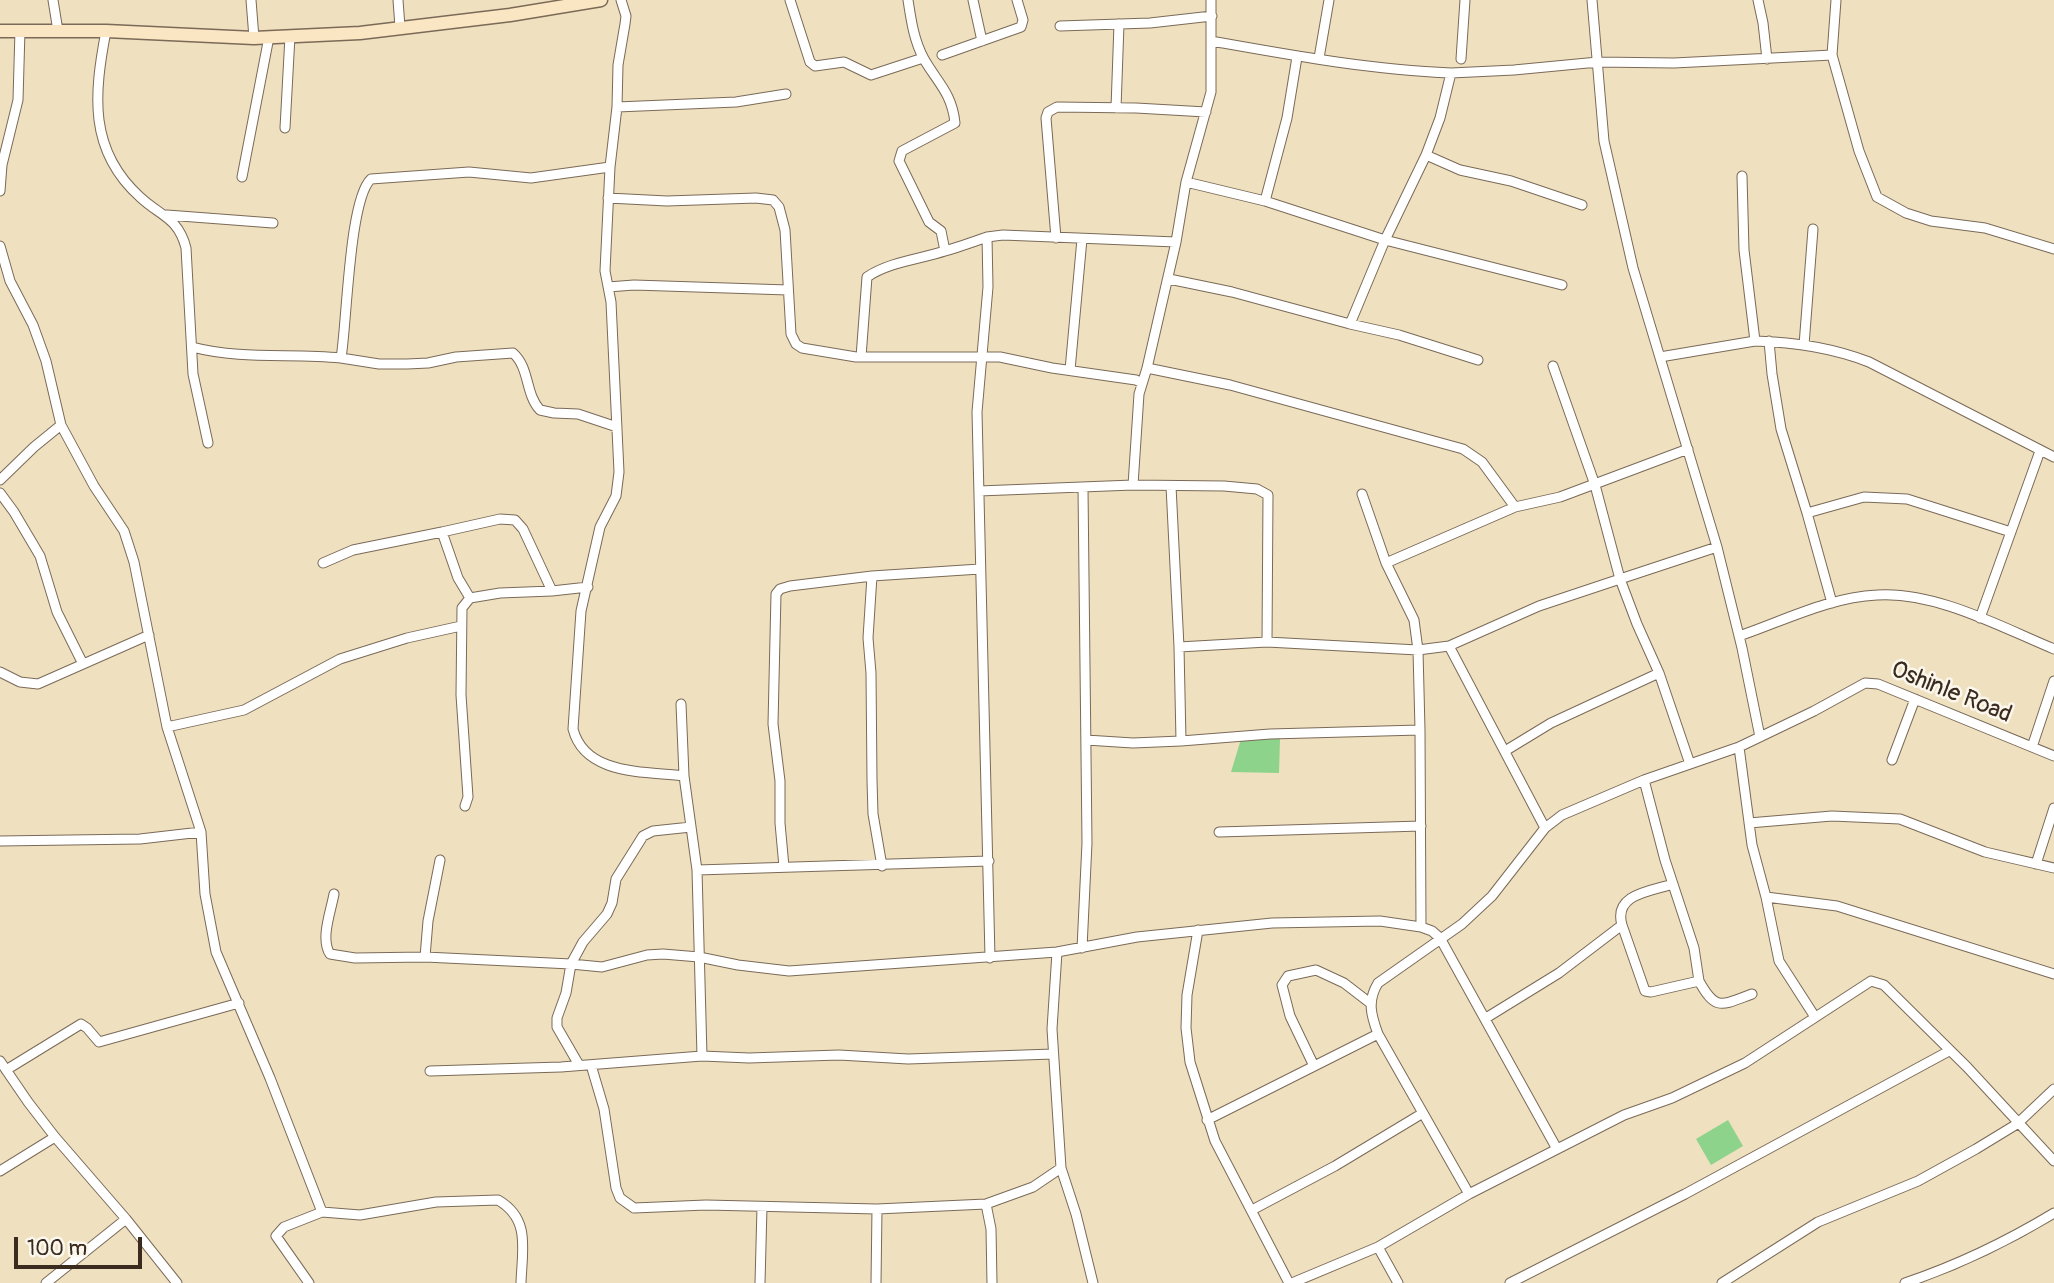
<!DOCTYPE html>
<style>
body{margin:0}
#map{position:relative;width:2054px;height:1283px;overflow:hidden;background:#efe0c0;font-family:Pangolin,sans-serif}
canvas{display:block}
.scale{position:absolute;left:14px;top:1237px;width:128px;height:32px;box-sizing:border-box;border:4px solid #3b2a1e;border-top:0;padding-left:9px;font-size:21px;line-height:24px;white-space:nowrap;color:#3b2a1e;-webkit-text-stroke:5px #fbf7ec;paint-order:stroke}
</style>
<div id="map">
<canvas width="2054" height="1283"></canvas>
<div class="scale">100 m</div>
</div>
<script>
const ctx = document.querySelector('canvas').getContext('2d');
ctx.lineJoin = 'round';
function fill(path, color) {
  ctx.fillStyle = color;
  ctx.fill(path, 'evenodd');
}
function trace(path, color, width, dash) {
  ctx.strokeStyle = color;
  ctx.lineWidth = width;
  ctx.lineCap = dash ? 'butt' : 'round';
  ctx.setLineDash(dash || []);
  ctx.stroke(path);
}
function drawText(font, color, halo, rows, align = 'center') {
  ctx.font = font + ' Pangolin,sans-serif';
  ctx.lineWidth = 5;
  ctx.setLineDash([]);
  ctx.textBaseline = 'middle';
  ctx.strokeStyle = halo;
  ctx.fillStyle = color;
  for (const [text, x, y, turn = 0] of rows) {
    ctx.save();
    ctx.translate(x, y);
    ctx.rotate((+turn || 0) * Math.PI / 180);
    ctx.textAlign = isNaN(turn) ? turn : align;
    if (halo) ctx.strokeText(text, 0, 0);
    ctx.fillText(text, 0, 0);
    ctx.restore();
  }
}
fill(new Path2D(`
 M1241,739H1280L1279,773L1231,772Z
 M1728,1120L1743,1146L1711,1165L1696,1139Z`), '#8ed38c');
const street = new Path2D(`
 M53,0L58,31
 M251,0L254,38
 M398,0L400,27
 M621,0L626,16L625,24L618,65L617,107L610,167L605,271L611,302L619,472L616,496L600,527L581,611L573,729C585,776 646,771 684,776L697,870L702,1056
 M790,0L810,62L815,66L844,62L871,75L923,58
 M908,0C911,20 914,41 924,59C937,82 952,93 955,123L902,151L899,161L929,222L941,231L945,251
 M973,0L982,41
 M1592,0L1604,141L1633,268L1717,547L1742,648L1760,737
 M1758,0L1763,23L1767,59
 M1836,0L1832,55L1859,151L1877,197L1906,213L1931,221L1985,228L2054,249
 M1060,26L1150,23L1212,16
 M106,31C94,94 88,150 140,197C160,216 178,217 186,248L193,374L208,443
 M1211,41C1290,55 1371,70 1451,73
 M942,55L1021,27L1023,20L1017,0
 M1319,58L1329,0
 M1461,59L1465,0
 M617,107L736,102L786,94
 M1116,108L1119,24
 M285,128L290,36
 M1426,155L1440,118L1451,73L1514,70L1598,62L1674,63L1832,55
 M610,167L531,178L469,172L371,179C349,199 347,323 341,358L379,364H407L428,363L456,357L513,353C530,368 525,394 540,410L554,413L578,414L617,427
 M1742,176L1744,250L1755,341C1794,342 1833,348 1869,362L2054,457
 M242,177L269,37
 M1186,182L1265,201L1385,240L1350,324
 M0,191L2,165L18,100L20,30
 M608,198L667,201L756,198L773,200L779,207L785,230L791,334L796,344L802,348L856,357H1000L1052,368L1136,380L1142,383
 M1265,201L1287,118L1297,57
 M167,215L273,223
 M1056,238L1046,118L1048,112L1057,107L1136,108L1206,112
 M1176,242L1186,182L1211,92V0
 M0,246L10,281L33,325L46,361L61,425L94,486L124,531L134,562L167,727L201,832L205,894L216,952L270,1078L322,1212L360,1215L436,1202L498,1200C531,1219 522,1250 521,1283
 M1169,279L1232,292L1350,324L1399,335L1478,360
 M1562,285L1385,240L1426,155L1460,170L1511,181L1582,205
 M608,287L634,285L788,290
 M1769,341L1772,374L1781,429L1807,513
 M1804,345L1813,229
 M192,347C242,360 290,353 341,358
 M861,357L867,277C889,262 920,259 945,251C959,247 973,242 987,237
 M1660,357L1755,341
 M1553,366L1595,485L1620,579L1717,547
 M1070,370L1082,239
 M0,480L34,447L61,425
 M1133,485L1139,394L1147,368
 M1171,486L1179,647L1267,642L1418,650L1420,730L1270,734L1181,741L1179,647
 M979,491L1133,485L1224,486L1257,489L1268,495L1267,642
 M0,493L14,512L40,556L57,612L83,664
 M1362,494L1386,563L1515,507L1560,497L1688,449
 M442,532L500,519L515,520L523,529L552,591L588,587
 M323,563L353,550L442,532L458,578L470,598
 M1386,563L1414,620L1418,650L1449,646L1539,606L1620,579L1637,624L1659,673L1690,764
 M1832,603L1807,513L1864,497L1907,499L2011,532
 M1980,618L2040,451
 M1739,636C1783,621 1830,597 1877,595C1935,591 2001,627 2054,649
 M1449,646L1545,828
 M0,672L20,682L38,684L149,635
 M681,704L684,776
 M167,727L244,710L340,659L407,638L461,626
 M1420,730L1421,927L1432,931L1440,938L1557,1149
 M1086,740L1133,743L1181,741
 M1739,747L1752,845L1766,897L1837,906L2054,974
 M2032,747L2054,681
 M1505,751L1551,723L1659,673
 M1892,760L1915,699
 M1644,780L1665,860L1694,948L1699,981
 M465,806L468,797L461,695L462,608L470,598L500,593L552,591
 M1749,823L1832,816L1900,819L1985,852L2054,868
 M691,827L653,831L643,836L616,879L612,903L607,914L583,942L571,964L602,967L647,955L663,954L699,957L738,965L789,971L1057,952L1137,937L1272,923L1380,921L1421,927
 M1219,832L1421,826
 M0,841L140,839L201,832
 M2036,864L2054,808
 M882,866L873,814L872,780L871,673L868,638L872,576L980,569
 M784,867L780,823V781L773,724L776,594L780,589L790,586L872,576
 M697,870L989,861
 M334,894C331,911 320,939 330,954L355,958L425,957L571,964L566,993L557,1018V1027L579,1065
 M1766,897L1779,961L1815,1017
 M1622,925C1613,894 1651,891 1673,884
 M1198,930L1187,995L1186,1028L1190,1062L1215,1141L1289,1283
 M1082,948L1087,843L1083,488
 M1057,952L1052,1029L1061,1168L1076,1214L1093,1283
 M425,957L428,921L440,860
 M990,958L977,412L988,287L987,237L1003,235L1176,242L1147,368L1230,385L1463,449L1482,462L1515,507
 M1486,1018L1559,973L1622,925L1645,991L1651,992L1699,981C1716,1012 1722,1005 1752,994
 M0,1061L28,1102L55,1137L126,1219
 M591,1065L604,1109L616,1188L620,1198L634,1208L706,1205L877,1209L986,1204L1033,1187L1061,1168
 M1314,1066L1290,1016L1282,985L1288,976L1316,970L1344,983L1370,1003
 M6,1070L81,1024L87,1028L99,1042L239,1003
 M430,1071L561,1067L702,1056L749,1058L839,1055L908,1059L1053,1054
 M1207,1120L1378,1034
 M0,1171L55,1137
 M1469,1194L1378,1034C1371,1015 1367,1001 1378,983L1462,924L1492,896L1545,828L1562,815L1644,780L1739,747L1814,711L1865,683L1878,684L2054,756
 M986,1204L991,1229L992,1283
 M1252,1210L1335,1166L1423,1113
 M1378,1247L1398,1283
 M46,1283L126,1219L177,1283
 M309,1283L276,1236L284,1227L322,1212
 M760,1283L762,1207
 M876,1283L877,1209
 M1292,1283L1378,1247L1469,1194L1624,1115L1672,1098L1745,1063L1871,981L1884,985L1967,1067L2054,1161
 M1510,1283L1685,1194L1949,1051
 M1722,1283L1818,1222L1918,1181L1976,1149L2017,1124L2054,1089
 M1905,1283C1958,1265 2006,1242 2054,1213`);
const secondary = new Path2D(`
 M0,31H106L254,38L360,33L510,15L601,0`);
trace(street, '#7a6a57', 11);
trace(secondary, '#7a6a57', 15);
trace(street, '#fff', 9);
trace(secondary, '#fbe6c4', 12);
drawText('24px', '#3b2a1e', '#fbf7ec', [
 ["Oshinle Road",1951,693,22]
]);
</script>
